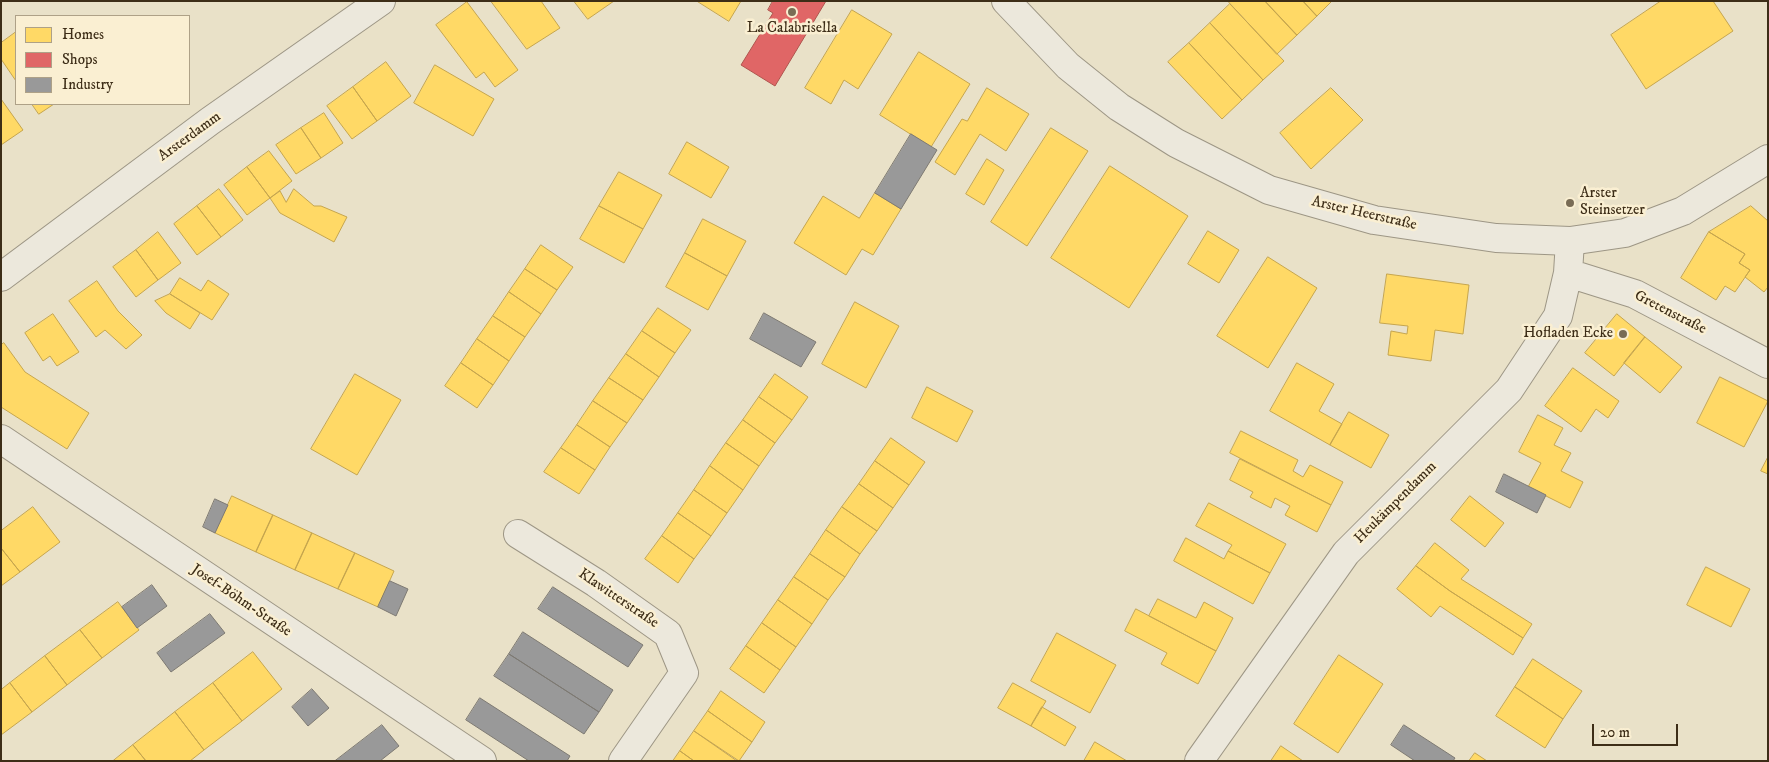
<!DOCTYPE html>
<meta charset="utf-8">
<style>
body{margin:0}
#map{position:relative;width:1769px;height:762px;overflow:hidden;background:#e9e1c8;font-family:"IM FELL DW Pica",serif}
canvas{display:block}
.frame{position:absolute;inset:0;border:2px solid #3d2d17;pointer-events:none}
.legend{position:absolute;left:15px;top:15px;width:175px;height:90px;box-sizing:border-box;background:#faefd2;border:1px solid #aea187;margin:0;padding:6px 9px;list-style:none;font-size:15px;color:#3d2d17}
.legend li{display:flex;align-items:center;gap:10px;height:25px}
.legend b{width:25px;border:1px solid #aea187}
.scale{position:absolute;left:1592px;top:724px;width:86px;height:22px;box-sizing:border-box;border:2px solid #3d2d17;border-top:0;padding-left:6px;font-size:15px;line-height:18px;white-space:nowrap;color:#3d2d17;-webkit-text-stroke:4px #faefd2;paint-order:stroke}
</style>
<div id="map">
<canvas width="1769" height="762"></canvas>
<div class="frame"></div>
<ul class="legend">
<li><b style="height:14px;background:#ffd966"></b>Homes</li>
<li><b style="height:14px;background:#e06666"></b>Shops</li>
<li><b style="height:14px;background:#999"></b>Industry</li>
</ul>
<div class="scale">20 m</div>
</div>
<script>
const ctx = document.querySelector('canvas').getContext('2d');
ctx.lineJoin = 'round';
function fill(path, color) {
  ctx.fillStyle = color;
  ctx.fill(path, 'evenodd');
}
function trace(path, color, width, dash) {
  ctx.strokeStyle = color;
  ctx.lineWidth = width;
  ctx.lineCap = dash ? 'butt' : 'round';
  ctx.setLineDash(dash || []);
  ctx.stroke(path);
}
function drawText(font, color, halo, rows, align = 'center') {
  ctx.font = font + ' "IM FELL DW Pica",serif';
  ctx.lineWidth = 5;
  ctx.setLineDash([]);
  ctx.textBaseline = 'middle';
  ctx.strokeStyle = halo;
  ctx.fillStyle = color;
  for (const [text, x, y, turn = 0] of rows) {
    ctx.save();
    ctx.translate(x, y);
    ctx.rotate((+turn || 0) * Math.PI / 180);
    ctx.textAlign = isNaN(turn) ? turn : align;
    if (halo) ctx.strokeText(text, 0, 0);
    ctx.fillText(text, 0, 0);
    ctx.restore();
  }
}
const homes = new Path2D(`
 M491,1H541L560,28L527,49Z
 M574,1H614L588,19Z
 M697,1H741L729,21Z
 M1228,1H1265L1297,35L1277,54Z
 M1265,1H1303L1317,16L1297,35Z
 M1303,1H1332L1317,16Z
 M1661,1H1713L1733,31L1646,89L1611,35Z
 M467,2L518,70L495,87L484,72L476,78L436,25Z
 M1230,4L1284,61L1263,80L1210,23Z
 M852,10L892,34L858,89L844,80L831,104L805,88Z
 M1210,23L1263,80L1242,100L1189,43Z
 M16,32V81L1,59V43Z
 M1189,43L1242,100L1222,119L1168,62Z
 M919,52L970,84L931,147L880,115Z
 M386,62L411,96L377,121L353,87Z
 M435,65L494,99L473,136L414,103Z
 M353,87L377,121L352,139L327,106Z
 M987,88L1029,114L1006,151L980,134L955,175L935,162L962,119L967,121Z
 M1331,88L1363,120L1311,169L1280,133Z
 M1,99L23,130L1,145Z
 M32,104H54L39,114Z
 M324,113L343,143L321,158L301,128Z
 M301,128L321,158L296,174L276,145Z
 M1051,128L1088,151L1027,246L991,222Z
 M687,142L729,167L711,198L669,174Z
 M269,151L292,181L270,198L247,167Z
 M987,159L1004,170L984,205L966,194Z
 M1110,166L1188,216L1129,308L1051,258Z
 M247,167L270,198L247,215L224,185Z
 M619,172L662,195L643,229L599,206Z
 M219,189L243,220L221,237L197,206Z
 M294,189L314,206H321L347,217L334,242L280,213L270,198L280,191L286,202Z
 M875,193L901,209L873,255L862,249L846,275L794,243L823,196L859,218Z
 M197,206L221,237L197,255L174,224Z
 M599,206L643,229L624,263L580,239Z
 M1751,206L1768,221V287L1764,292L1745,277L1750,270L1739,263L1745,254L1709,232Z
 M703,219L746,241L727,276L685,253Z
 M1208,231L1239,250L1219,283L1188,264Z
 M158,232L181,263L158,280L136,250Z
 M1709,232L1745,254L1739,263L1750,270L1735,292L1725,286L1716,300L1681,278Z
 M541,245L573,267L557,290L525,269Z
 M136,250L158,280L136,297L113,267Z
 M685,253L727,276L708,310L666,287Z
 M1268,257L1317,288L1268,368L1217,336Z
 M525,269L557,290L541,314L509,292Z
 M1387,274L1469,285L1463,334L1435,330L1431,361L1388,355L1391,331L1407,334L1408,326L1380,323Z
 M180,278L201,291L208,280L229,294L212,320L170,294Z
 M97,281L118,311L142,335L126,349L105,330L96,337L69,301Z
 M509,292L541,314L525,337L493,316Z
 M170,294L200,313L190,329L166,313L155,301Z
 M855,302L899,326L866,388L822,364Z
 M658,308L691,330L675,353L642,331Z
 M53,314L79,352L57,366L50,356L43,361L25,333Z
 M1617,314L1645,337L1614,376L1585,353Z
 M493,316L525,337L509,361L477,339Z
 M642,331L675,353L659,377L626,354Z
 M1645,337L1682,367L1660,393L1624,363Z
 M477,339L509,361L493,385L461,363Z
 M4,343L25,372L89,413L67,449L1,407V345Z
 M626,354L659,377L643,400L609,378Z
 M461,363L493,385L477,408L445,386Z
 M1297,363L1334,384L1319,411L1342,424L1330,445L1270,411Z
 M1573,368L1619,401L1608,418L1596,409L1581,432L1545,406Z
 M355,374L401,400L357,475L311,449Z
 M775,374L808,397L792,420L759,397Z
 M1720,377L1768,401L1744,447L1697,423Z
 M609,378L643,400L627,423L593,401Z
 M927,387L973,411L957,442L912,418Z
 M759,397L792,420L775,443L743,420Z
 M593,401L627,423L610,447L577,425Z
 M1349,412L1389,435L1371,468L1330,445Z
 M1538,415L1563,428L1554,445L1571,453L1561,471L1583,482L1570,508L1528,487L1541,463L1519,452Z
 M743,420L775,443L759,466L726,443Z
 M577,425L610,447L595,470L561,448Z
 M1241,431L1298,460L1293,471L1303,477L1310,465L1343,482L1331,505L1230,453Z
 M891,438L925,462L909,485L875,461Z
 M726,443L759,466L743,490L710,466Z
 M561,448L595,470L579,494L544,472Z
 M1768,457V474L1761,471Z
 M1240,459L1331,505L1317,532L1285,515L1290,506L1275,498L1271,508L1250,497L1253,492L1230,480Z
 M875,461L909,485L893,508L859,484Z
 M710,466L743,490L727,513L694,490Z
 M859,484L893,508L877,531L842,507Z
 M694,490L727,513L711,536L678,513Z
 M232,496L273,515L256,552L215,533Z
 M1470,496L1504,523L1485,547L1451,520Z
 M1209,503L1286,544L1270,573L1228,551L1232,545L1196,526Z
 M33,507L60,542L20,572L1,548V531Z
 M842,507L877,531L860,554L826,530Z
 M678,513L711,536L694,559L662,536Z
 M273,515L312,533L295,570L256,552Z
 M826,530L860,554L845,577L810,554Z
 M312,533L355,553L338,589L295,570Z
 M662,536L694,559L678,583L645,559Z
 M1186,538L1224,559L1228,551L1270,573L1253,604L1174,561Z
 M1435,543L1469,570L1461,579L1532,624L1523,638L1450,591L1416,566Z
 M1,548L20,572L1,586Z
 M355,553L394,571L378,607L338,589Z
 M810,554L845,577L828,600L794,577Z
 M1416,566L1450,591L1523,638L1513,655L1440,606L1431,617L1397,589Z
 M1706,567L1750,589L1731,627L1687,605Z
 M794,577L828,600L812,624L778,600Z
 M1158,599L1196,618L1204,602L1233,618L1216,651L1149,616Z
 M778,600L812,624L796,647L762,623Z
 M118,602L139,630L102,658L80,630Z
 M1136,609L1216,651L1198,684L1161,664L1167,653L1125,631Z
 M762,623L796,647L780,670L746,646Z
 M80,630L102,658L67,685L45,656Z
 M1057,633L1116,665L1090,713L1031,681Z
 M746,646L780,670L764,693L730,669Z
 M253,652L282,689L242,721L213,683Z
 M1339,655L1383,684L1338,753L1294,724Z
 M45,656L67,685L32,712L10,683Z
 M1533,659L1582,691L1563,719L1515,687Z
 M10,683L32,712L1,735V690Z
 M213,683L242,721L204,750L175,712Z
 M1013,683L1046,701L1031,726L998,708Z
 M1515,687L1563,719L1545,748L1496,716Z
 M721,691L765,722L752,742L708,711Z
 M1042,707L1076,727L1065,746L1031,726Z
 M708,711L752,742L739,761L694,731Z
 M175,712L204,750L190,761H146L133,745Z
 M694,731L737,761H694L680,751Z
 M1095,742L1127,761H1084Z
 M133,745L146,761H113Z
 M1281,746L1303,761H1271Z
 M680,751L694,761H673Z
 M1475,753L1487,761H1469Z`);
fill(homes, '#ffd966');
trace(homes, '#c5a54e', 1);
const shops = new Path2D(`
 M773,1H826L775,86L741,65L773,13L768,10Z`);
fill(shops, '#e06666');
trace(shops, '#af554e', 1);
const industry = new Path2D(`
 M911,134L937,150L901,209L875,193Z
 M764,313L816,342L801,367L750,339Z
 M1504,474L1546,495L1537,513L1496,492Z
 M215,499L228,505L215,533L203,527Z
 M390,581L408,589L396,616L378,607Z
 M152,585L167,606L137,628L122,607Z
 M553,587L643,645L628,667L538,609Z
 M210,614L225,633L171,672L157,653Z
 M523,632L613,690L599,712L509,654Z
 M509,654L599,712L584,734L494,676Z
 M312,689L329,708L308,726L292,707Z
 M480,698L570,756L567,761H529L466,720Z
 M382,725L399,746L380,761H335Z
 M1404,725L1455,758L1453,761H1415L1391,745Z`);
fill(industry, '#999');
trace(industry, '#7d7972', 1);
const minor = new Path2D(`
 M1568,273L1635,294L1768,364
 M1,439L482,761
 M518,534L596,583L668,634L684,673L623,761
 M1199,761L1346,553L1509,390L1558,316L1568,273L1570,241`);
const tertiary = new Path2D(`
 M1006,1L1068,66L1119,107L1176,143L1269,190L1374,220L1496,238L1570,241L1625,233L1683,211L1768,159
 M1,277L210,121L381,1`);
trace(minor, '#9d9685', 30);
trace(tertiary, '#9d9685', 30);
trace(minor, '#ece8dc', 28);
trace(tertiary, '#ece8dc', 28);
for (const [x, y, r, color] of [
 [792,12,5,"#796c55"],
 [1570,203,5,"#796c55"],
 [1623,334,5,"#796c55"]
]) {
  const dot = new Path2D();
  dot.arc(x, y, r, 0, 2 * Math.PI);
  ctx.fillStyle = color;
  ctx.fill(dot);
  trace(dot, '#faefd2', 2);
}
drawText('15px', '#3d2d17', '#faefd2', [
 ["La Calabrisella",792,29],
 ["Arster",1580,194,"left"],
 ["Steinsetzer",1580,211,"left"],
 ["Hofladen Ecke",1613,334,"right"]
]);
drawText('15px', '#3d2d17', '#faefd2', [
 ["Arsterdamm",190,137,-36],
 ["Arster Heerstraße",1364,214,13],
 ["Gretenstraße",1670,313,27],
 ["Heukämpendamm",1396,503,-45],
 ["Klawitterstraße",618,599,34],
 ["Josef-Böhm-Straße",241,601,34]
]);
</script>
